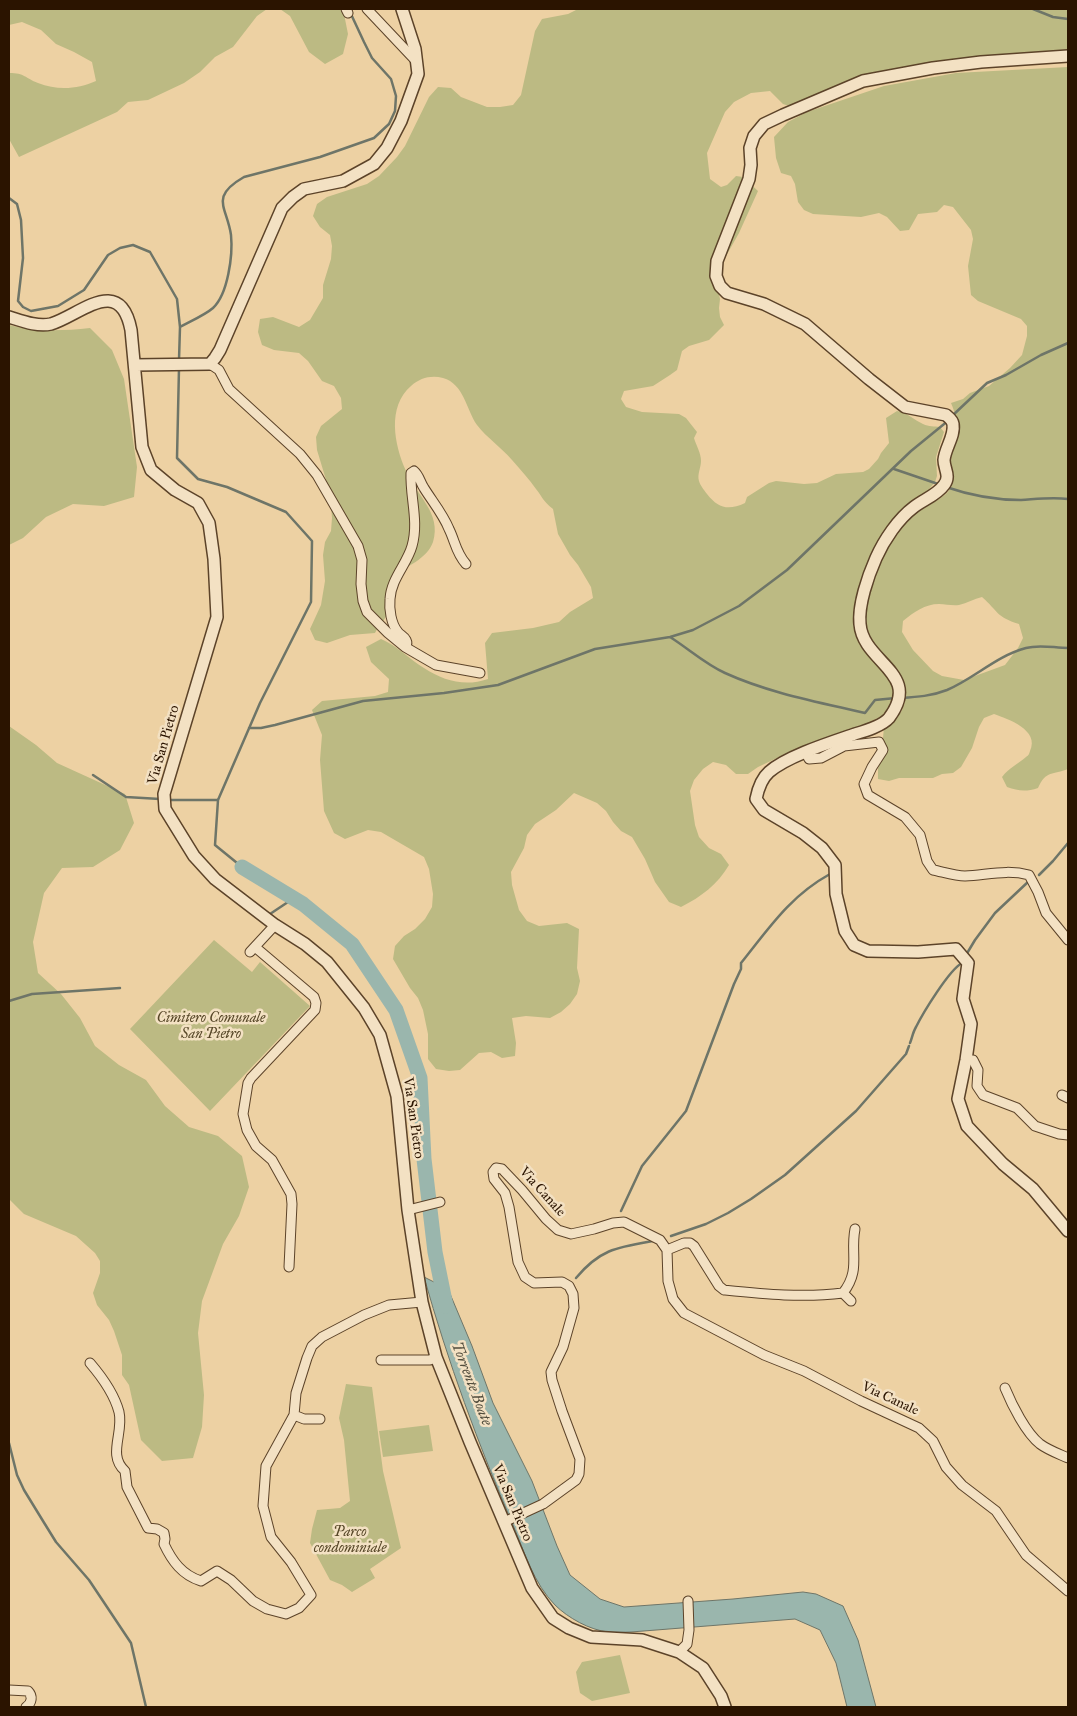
<!DOCTYPE html>
<style>
body{margin:0}
#map{position:relative;width:1077px;height:1716px;overflow:hidden;background:#edd1a3;font-family:"IM FELL Great Primer",serif}
canvas{display:block}
.frame{position:absolute;inset:0;border:10px solid #2b1400;pointer-events:none}
</style>
<div id="map">
<canvas width="1077" height="1716"></canvas>
<div class="frame"></div>
</div>
<script>
const ctx = document.querySelector('canvas').getContext('2d');
ctx.lineJoin = 'round';
function fill(path, color) {
  ctx.fillStyle = color;
  ctx.fill(path, 'evenodd');
}
function trace(path, color, width, dash) {
  ctx.strokeStyle = color;
  ctx.lineWidth = width;
  ctx.lineCap = dash ? 'butt' : 'round';
  ctx.setLineDash(dash || []);
  ctx.stroke(path);
}
function drawText(font, color, halo, rows, align = 'center') {
  ctx.font = font + ' "IM FELL Great Primer",serif';
  ctx.lineWidth = 5;
  ctx.setLineDash([]);
  ctx.textBaseline = 'middle';
  ctx.strokeStyle = halo;
  ctx.fillStyle = color;
  for (const [text, x, y, turn = 0] of rows) {
    ctx.save();
    ctx.translate(x, y);
    ctx.rotate((+turn || 0) * Math.PI / 180);
    ctx.textAlign = isNaN(turn) ? turn : align;
    if (halo) ctx.strokeText(text, 0, 0);
    ctx.fillText(text, 0, 0);
    ctx.restore();
  }
}
fill(new Path2D(`
 M9,9H267L257,16L233,47L215,57L200,72L184,83L148,100L128,102L117,112L19,157L9,139V73C25,73 25,78 38,83C58,91 78,89 96,81L92,62L74,52L56,44L41,30L22,22L9,25Z
 M280,9H343L348,34L343,54L325,64L309,52L290,16Z
 M578,9H1068V51L843,84L789,106L783,104L770,91L751,93L734,102L725,112L707,153L710,179L721,187L727,185L736,176L743,177L758,191L739,233L721,265L718,290L720,299L719,308L720,317L724,325L709,340L689,346L682,351L677,370L670,375L653,386L624,391L621,399L626,407L642,412L679,414L686,418L697,432L694,438C696,445 701,453 701,461C701,468 697,474 699,481C700,485 704,490 707,494C718,508 728,511 745,503L747,497L769,483L776,481L804,484L817,483L836,474L863,472L869,469L878,459L881,453L889,443L886,418L897,411C907,412 914,420 923,424C929,427 934,426 940,427L944,432L936,457L937,476L935,482L926,493L916,500L862,584L854,616L855,634L865,650L886,673L894,689L892,702L882,716L857,728L796,749L758,767L748,774H736L726,765L713,762L703,769L694,780L690,791L695,825L699,837L709,848L721,854L729,865C718,884 701,897 681,907L669,902L655,882L645,859L632,837L621,831L613,822L606,811L597,803L574,793L556,810L535,824L527,835L524,848L511,872L512,885L519,910L527,921L539,926L567,923L579,929L577,968L580,981L577,994L570,1004L561,1012L550,1018L526,1016L512,1018L516,1043L515,1056L502,1058L491,1052L479,1053L460,1070L449,1071L436,1069L428,1059V1034L423,1010L418,998L410,988L393,959L395,946L404,936L415,929L425,919L432,907L433,894L429,869L424,857L381,832L368,830L345,839L334,833L324,811L320,760L322,735L312,710L322,701L375,696L388,692L389,679L371,662L366,647L381,639C398,646 409,659 424,668C444,681 465,687 488,679L485,643L492,633L533,628L559,622L570,612L593,598L591,587L578,565L570,555L558,534L553,509C543,501 543,498 536,489C529,479 520,469 512,460C501,447 487,438 477,425C466,409 464,384 443,378C431,375 420,378 411,386C387,407 394,444 406,471C416,495 442,513 433,542C427,559 406,567 393,575C390,588 390,601 388,612C386,619 378,626 375,633L350,635L327,643L315,640L310,629L321,605L325,581L323,555L325,542L331,531L332,518L330,493L317,450L316,437L321,426L342,409L341,398L334,386L322,381L308,361L299,353L274,350L262,345L258,332L260,319L273,317L299,327L310,320L323,298V285L331,259L332,246L330,235L320,227L313,216L317,204L327,197L367,184L379,176L397,157L405,146L429,97L438,87L451,88L461,97L487,107H500L513,105L521,95L535,31L542,19L568,14Z
 M1068,67V769C1053,775 1046,770 1038,788C1026,792 1018,791 1007,787L1002,777C1009,768 1018,764 1026,757C1029,755 1029,754 1030,751C1040,730 1008,719 994,714L984,718L979,727L972,748L961,767L953,773L942,774L933,778H899L889,781L878,779V768L886,748L883,738L884,727C890,722 897,718 901,712C919,684 876,657 866,634C859,617 872,587 876,570C880,552 901,523 916,512C927,504 947,499 952,485C955,474 948,462 951,451C955,430 960,424 951,403L963,399L970,393L989,386L1010,368L1022,355L1027,336V326L1021,319L978,301L971,295L968,266L973,239L971,230L953,207L944,205L937,212L918,214L909,230L900,231L887,217L879,213L861,217L813,214L804,210L798,202L795,184L791,176L781,173L776,158L774,137L788,122L807,112L884,86L956,73ZM982,597C998,611 996,617 1019,624L1023,638L1018,648L1005,665L964,680L942,676L933,671L913,650L902,632L903,621C914,612 925,604 939,604C946,604 952,606 959,605C967,603 974,599 982,597Z
 M9,325C36,332 62,331 90,328L112,350L124,379L137,467L134,497L104,506L73,504L46,517L23,538L9,545Z
 M9,726L36,745L57,763L125,794L134,823L120,850L93,867L62,868L44,893L33,942L38,973L61,994L80,1018L95,1046L119,1065L146,1080L165,1106L189,1127L218,1136L242,1156L249,1187L239,1216L223,1244L202,1301L198,1333L204,1395L202,1427L193,1458L162,1461L141,1440L129,1385L122,1375V1355L114,1331L109,1320L97,1305L93,1293L100,1273V1261L95,1253L76,1236L24,1214L9,1199Z
 M214,940L252,972L260,962L310,1006L210,1111L130,1029Z
 M346,1384L372,1387L383,1471L401,1548L370,1569L375,1578L352,1592L342,1585L330,1580L310,1543L312,1529L317,1510L340,1508L350,1501L344,1440L339,1418Z
 M429,1425L433,1451L383,1457L379,1431Z
 M620,1655L630,1693L592,1701L580,1693L576,1672L582,1662Z`), '#bcba83');
const water = new Path2D(`
 M424,1277L448,1289L472,1346L493,1403L532,1481L557,1546L570,1575L600,1599L624,1607L733,1599L803,1592L816,1594L843,1606L858,1640L876,1707H847L836,1663L820,1630L795,1619L631,1632C624,1632 616,1633 608,1632C590,1630 568,1618 555,1605C534,1584 524,1551 513,1525C478,1444 448,1362 424,1277Z`);
fill(water, '#9ab6ad');
trace(water, '#6e7568', 1);
trace(new Path2D(`
 M1033,9L1053,17L1068,19
 M9,198L17,204L21,220L23,258L18,301L23,307L31,311L58,306L84,290L108,255L120,248L133,245L150,252L177,299L180,327L179,360
 M180,327C189,322 205,315 213,308C228,294 233,255 231,235C227,207 209,197 244,177L320,157L374,138L389,124L395,111L396,96L391,79L372,58L364,42L350,12
 M179,368L177,458L198,479L227,487L286,512L312,541L311,602L260,703L218,800L215,845L242,867
 M952,416L987,383L1006,375L1041,355L1068,343
 M894,469L941,485
 M946,487C969,495 996,500 1021,500C1037,499 1052,497 1068,499
 M670,637C689,649 705,664 725,673C769,693 818,702 865,713L875,700L896,698
 M901,698C917,697 932,696 947,690C975,678 996,656 1026,648C1040,644 1054,648 1068,648
 M249,728H261L275,725L363,701L444,693L498,685L595,649L670,637L693,630L739,606L787,570L911,451L949,420
 M93,775L126,797L160,799
 M168,800H217
 M1039,875L1053,861L1068,843
 M270,914L294,898
 M966,955L975,940L995,913L1029,881
 M9,1001L32,994L120,988
 M910,1043C912,1038 913,1032 916,1027C923,1013 949,970 962,963
 M621,1211L642,1166L686,1111L734,984L741,969V963C769,928 790,896 830,874
 M671,1236L706,1224L728,1213L751,1199L785,1175L856,1111L906,1054L909,1046
 M576,1278C600,1249 618,1247 653,1241
 M9,1443L17,1475L24,1490L43,1521L56,1542L89,1580L131,1643L146,1707`), '#6e7568', 2.5);
trace(new Path2D(`
 M242,867L303,904L352,944L396,1010L420,1078L424,1159L435,1252L446,1306`), '#9ab6ad', 15);
const minor = new Path2D(`
 M346,9L348,13
 M367,9L417,62
 M210,364L219,370L229,389L300,454L317,475L358,546L362,560L361,584L363,601L367,612L388,633L405,647L436,665L480,673
 M405,647C407,644 408,644 406,640C404,636 400,635 398,632C391,624 389,609 390,599C391,579 407,564 412,546C419,521 410,498 411,473L414,471C419,475 420,482 424,488C432,501 443,514 449,529C455,541 456,553 466,564
 M806,753L809,759L821,758L844,746L879,742L883,750L872,767L864,784L868,795L905,817L920,835L927,861L933,870C943,872 955,876 965,876C987,875 1007,869 1029,875L1038,892L1046,913L1068,940
 M255,947L314,997L316,1003L315,1010L251,1078L248,1083L243,1114L247,1130L256,1146L272,1160L291,1194L292,1204L289,1267
 M250,952L275,925
 M966,1060H973L978,1070L977,1086L983,1095L1017,1108L1035,1126L1059,1134L1068,1135
 M1062,1095L1068,1098
 M408,1210L440,1202
 M667,1250L684,1243H690L694,1246L719,1286L724,1290C764,1294 803,1298 843,1293L851,1301
 M843,1293C861,1270 850,1254 855,1229
 M381,1360H430L436,1357
 M90,1363C102,1377 114,1393 119,1412C124,1433 107,1455 125,1471L127,1487L148,1528L157,1529L164,1533L165,1539L164,1544C172,1561 182,1575 201,1581L217,1571L231,1580L253,1601L267,1609L286,1614L299,1608L311,1595L291,1562L271,1537L263,1506L266,1466L294,1415L296,1393L307,1358L312,1346L322,1337L364,1315L389,1305L422,1302
 M1005,1388C1012,1405 1026,1433 1040,1444C1048,1450 1059,1454 1068,1458
 M294,1415L304,1419H320
 M504,1522L543,1504L576,1480L579,1474L580,1459L562,1411L552,1380L551,1372L563,1347L574,1308L573,1294L569,1286L562,1282L534,1283L525,1277L518,1262L509,1207L505,1193L494,1179L493,1172L496,1168L502,1169L522,1190L546,1219L558,1230L571,1234L594,1229L613,1223L624,1222L660,1240L667,1250L668,1281L673,1299L684,1313L764,1355L804,1371L861,1401L919,1428L933,1441L946,1467L962,1485L996,1511L1026,1555L1068,1591
 M679,1652L687,1644L689,1630L688,1601
 M9,1690L28,1691C33,1696 32,1703 26,1707`);
const tertiary = new Path2D(`
 M1068,56L981,62L933,68L863,81L783,115L764,124L754,136L750,148L751,165L749,179L717,261L716,276L720,286L727,293L764,304L805,324L869,379L905,407L946,415C949,418 952,419 953,424C955,436 945,448 944,460C944,469 951,476 944,485C937,495 923,500 914,507C898,519 884,540 876,558C868,576 858,605 860,624C863,663 923,673 889,718C882,726 865,731 855,734C832,742 787,756 769,772C761,779 758,789 756,799L764,810L803,833L822,848L835,865L836,894L845,931L854,945L868,951L918,952L956,949L968,963L963,999L971,1024L966,1060L958,1099L967,1126L1003,1164L1033,1189L1068,1231
 M9,317C22,321 37,327 51,324C79,316 120,273 131,330L142,447L151,470L175,490L198,503L209,523L214,559L217,617L164,794L165,809L194,856L215,879L275,925L305,944L327,962L364,1008L380,1035L397,1096L408,1210L422,1302L436,1357L470,1442L532,1588L553,1618L569,1628L591,1637L642,1640L679,1652L703,1668L721,1696L725,1707
 M135,365L210,364L215,358L220,350L282,208L293,197L304,189L343,181L374,164L387,148L401,121L418,74L415,49L402,9`);
trace(minor, '#5c4329', 11);
trace(tertiary, '#5c4329', 14);
trace(minor, '#f3e1c3', 9);
trace(tertiary, '#f3e1c3', 11);
drawText('14px', '#2b1400', '#f3e1c3', [
 ["Via San Pietro",164,745,-74],
 ["Via San Pietro",413,1118,82],
 ["Via Canale",542,1192,48],
 ["Via Canale",890,1399,25],
 ["Via San Pietro",512,1503,67]
]);
drawText('italic 14px', '#564627', '#f3e1c3', [
 ["Cimitero Comunale",211,1019],
 ["San Pietro",211,1035],
 ["Parco",350,1533],
 ["condominiale",350,1549]
]);
drawText('italic 15px', '#524d3d', '#f3e1c3', [
 ["Torrente Boate",471,1384,69]
]);
</script>
